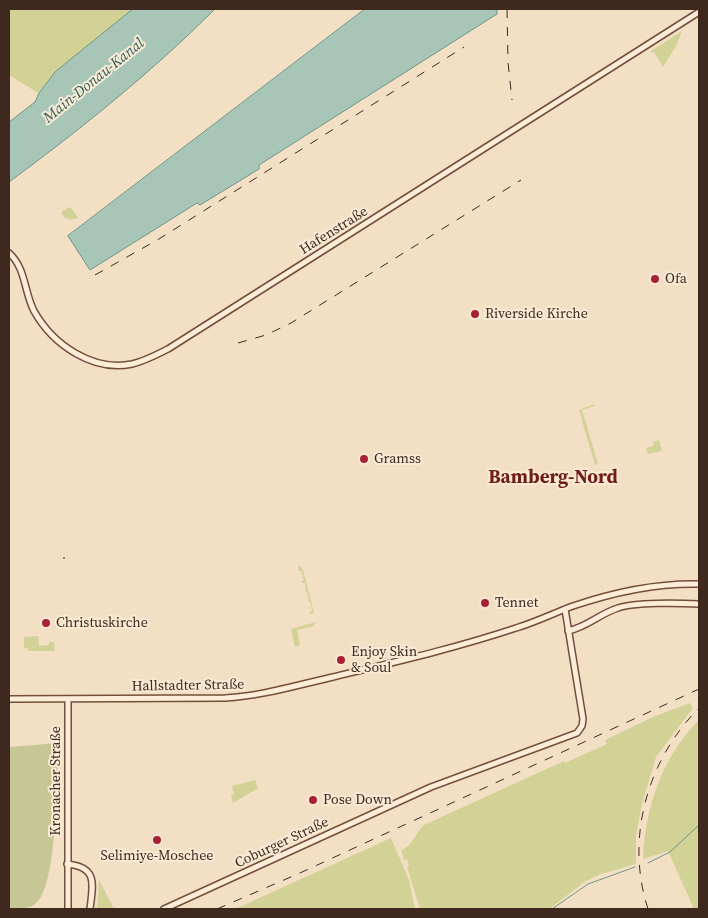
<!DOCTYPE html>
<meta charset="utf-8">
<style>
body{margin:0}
#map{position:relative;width:708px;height:918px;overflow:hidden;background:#f3dfc4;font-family:"Source Serif 4",serif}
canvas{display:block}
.frame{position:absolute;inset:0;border:10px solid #3f291e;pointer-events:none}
</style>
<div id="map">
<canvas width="708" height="918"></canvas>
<div class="frame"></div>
</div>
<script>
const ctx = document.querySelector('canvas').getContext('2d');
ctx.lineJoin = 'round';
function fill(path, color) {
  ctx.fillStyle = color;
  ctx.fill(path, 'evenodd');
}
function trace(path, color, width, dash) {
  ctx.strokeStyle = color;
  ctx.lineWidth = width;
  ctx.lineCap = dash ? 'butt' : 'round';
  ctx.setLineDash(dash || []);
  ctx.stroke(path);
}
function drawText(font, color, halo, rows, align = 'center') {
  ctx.font = font + ' "Source Serif 4",serif';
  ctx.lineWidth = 4;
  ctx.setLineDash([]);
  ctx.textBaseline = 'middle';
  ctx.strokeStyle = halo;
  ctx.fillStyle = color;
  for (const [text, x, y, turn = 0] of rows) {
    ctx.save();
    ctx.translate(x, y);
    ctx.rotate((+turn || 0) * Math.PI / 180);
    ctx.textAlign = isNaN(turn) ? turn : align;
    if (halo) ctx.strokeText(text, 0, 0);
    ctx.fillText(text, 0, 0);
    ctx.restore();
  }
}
fill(new Path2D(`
 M9,9H133L55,72L38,93L9,75Z
 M682,31L676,46L663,67L654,52L652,53L651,51Z
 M70,207L77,216L78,218L71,220L64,217L61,212Z
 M595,404V406L582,410L598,464L595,465L579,410Z
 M659,440L662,451L648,454L646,448L654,446L653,442Z
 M298,566H300L303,570L314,613L310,614L309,612L312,611L310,602L307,601L309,600L307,593L305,591L306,590L305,583H302V581H304L301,571H299Z
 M316,622L313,626L297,630L300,645L295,647L291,629Z
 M38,636L39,646L49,645V642H54L55,651H28V648H24V637Z
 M690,703L693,708L656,757L642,804L636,835V864L601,874L586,881L549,909H420L407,867L409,866L407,859L404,860L401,850C413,846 415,833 424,825L564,761L565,763L607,744L605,740L653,717Z
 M699,720V907L694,909L668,851L643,859C645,808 662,757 699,720Z
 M255,780L258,788L233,803L231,796L234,794L232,786Z
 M391,838L409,880L415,909H235Z
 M99,880L114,909H97Z`), '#d3d296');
fill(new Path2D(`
 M58,743C57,771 58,889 35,904C28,909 17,909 9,909V747Z`), '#c7c796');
const water = new Path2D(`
 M133,9H215C152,72 81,129 9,182V122L35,102L39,93L55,72Z
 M365,9H497V14L259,165V169L200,205L197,203L90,270L68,236Z`);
fill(water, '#a7c6b8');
trace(water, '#6c9686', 1);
trace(new Path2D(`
 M648,863L670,852L699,825
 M552,909L588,884L635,867`), '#6c9686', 1);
const secondary = new Path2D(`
 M9,253C26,268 24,292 34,311C53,345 93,372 132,364C145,361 156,355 168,349L699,12
 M568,631C589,626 599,614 618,608C635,602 679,603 699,604
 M9,699L225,698C262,696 297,685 333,677C395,662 456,648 516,628C536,622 554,613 573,606C614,592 655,583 699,584
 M67,864C98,867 93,884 90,909
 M68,909V699
 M164,909L431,787L577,733L582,726L583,719L565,609`);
trace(secondary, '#734f3b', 8);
trace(secondary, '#fcedd9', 5);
trace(new Path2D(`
 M507,9L508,62L512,100
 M95,275L159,239L464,47
 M238,343L266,335L291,323L521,180
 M64,559V557
 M217,909L300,873L699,689
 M648,909C625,839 647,760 699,708`), '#3f291e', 1, [9, 9]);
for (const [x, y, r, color] of [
 [655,279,5,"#a72034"],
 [475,314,5,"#a72034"],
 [364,459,5,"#a72034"],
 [485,603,5,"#a72034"],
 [46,623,5,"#a72034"],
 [341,660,5,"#a72034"],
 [313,800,5,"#a72034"],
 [157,840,5,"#a72034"]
]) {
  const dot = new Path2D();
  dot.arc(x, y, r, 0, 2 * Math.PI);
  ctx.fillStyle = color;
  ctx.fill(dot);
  trace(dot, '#f9ead5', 2);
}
drawText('14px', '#3f291e', '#f9ead5', [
 ["Hafenstraße",334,231,-32],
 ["Hallstadter Straße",188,686,-1],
 ["Kronacher Straße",56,781,-90],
 ["Coburger Straße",282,843,-25]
]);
drawText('14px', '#3f291e', '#f9ead5', [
 ["Ofa",665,279],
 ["Riverside Kirche",485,314],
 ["Gramss",374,459],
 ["Tennet",495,603],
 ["Christuskirche",56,623],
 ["Enjoy Skin",351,652],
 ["& Soul",351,668],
 ["Pose Down",323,800],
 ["Selimiye-Moschee",157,856,"center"]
], 'left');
drawText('italic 15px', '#2b6056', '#f9ead5', [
 ["Main-Donau-Kanal",94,81,-39]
]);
drawText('bold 19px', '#711e18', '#f9ead5', [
 ["Bamberg-Nord",553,478]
]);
</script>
